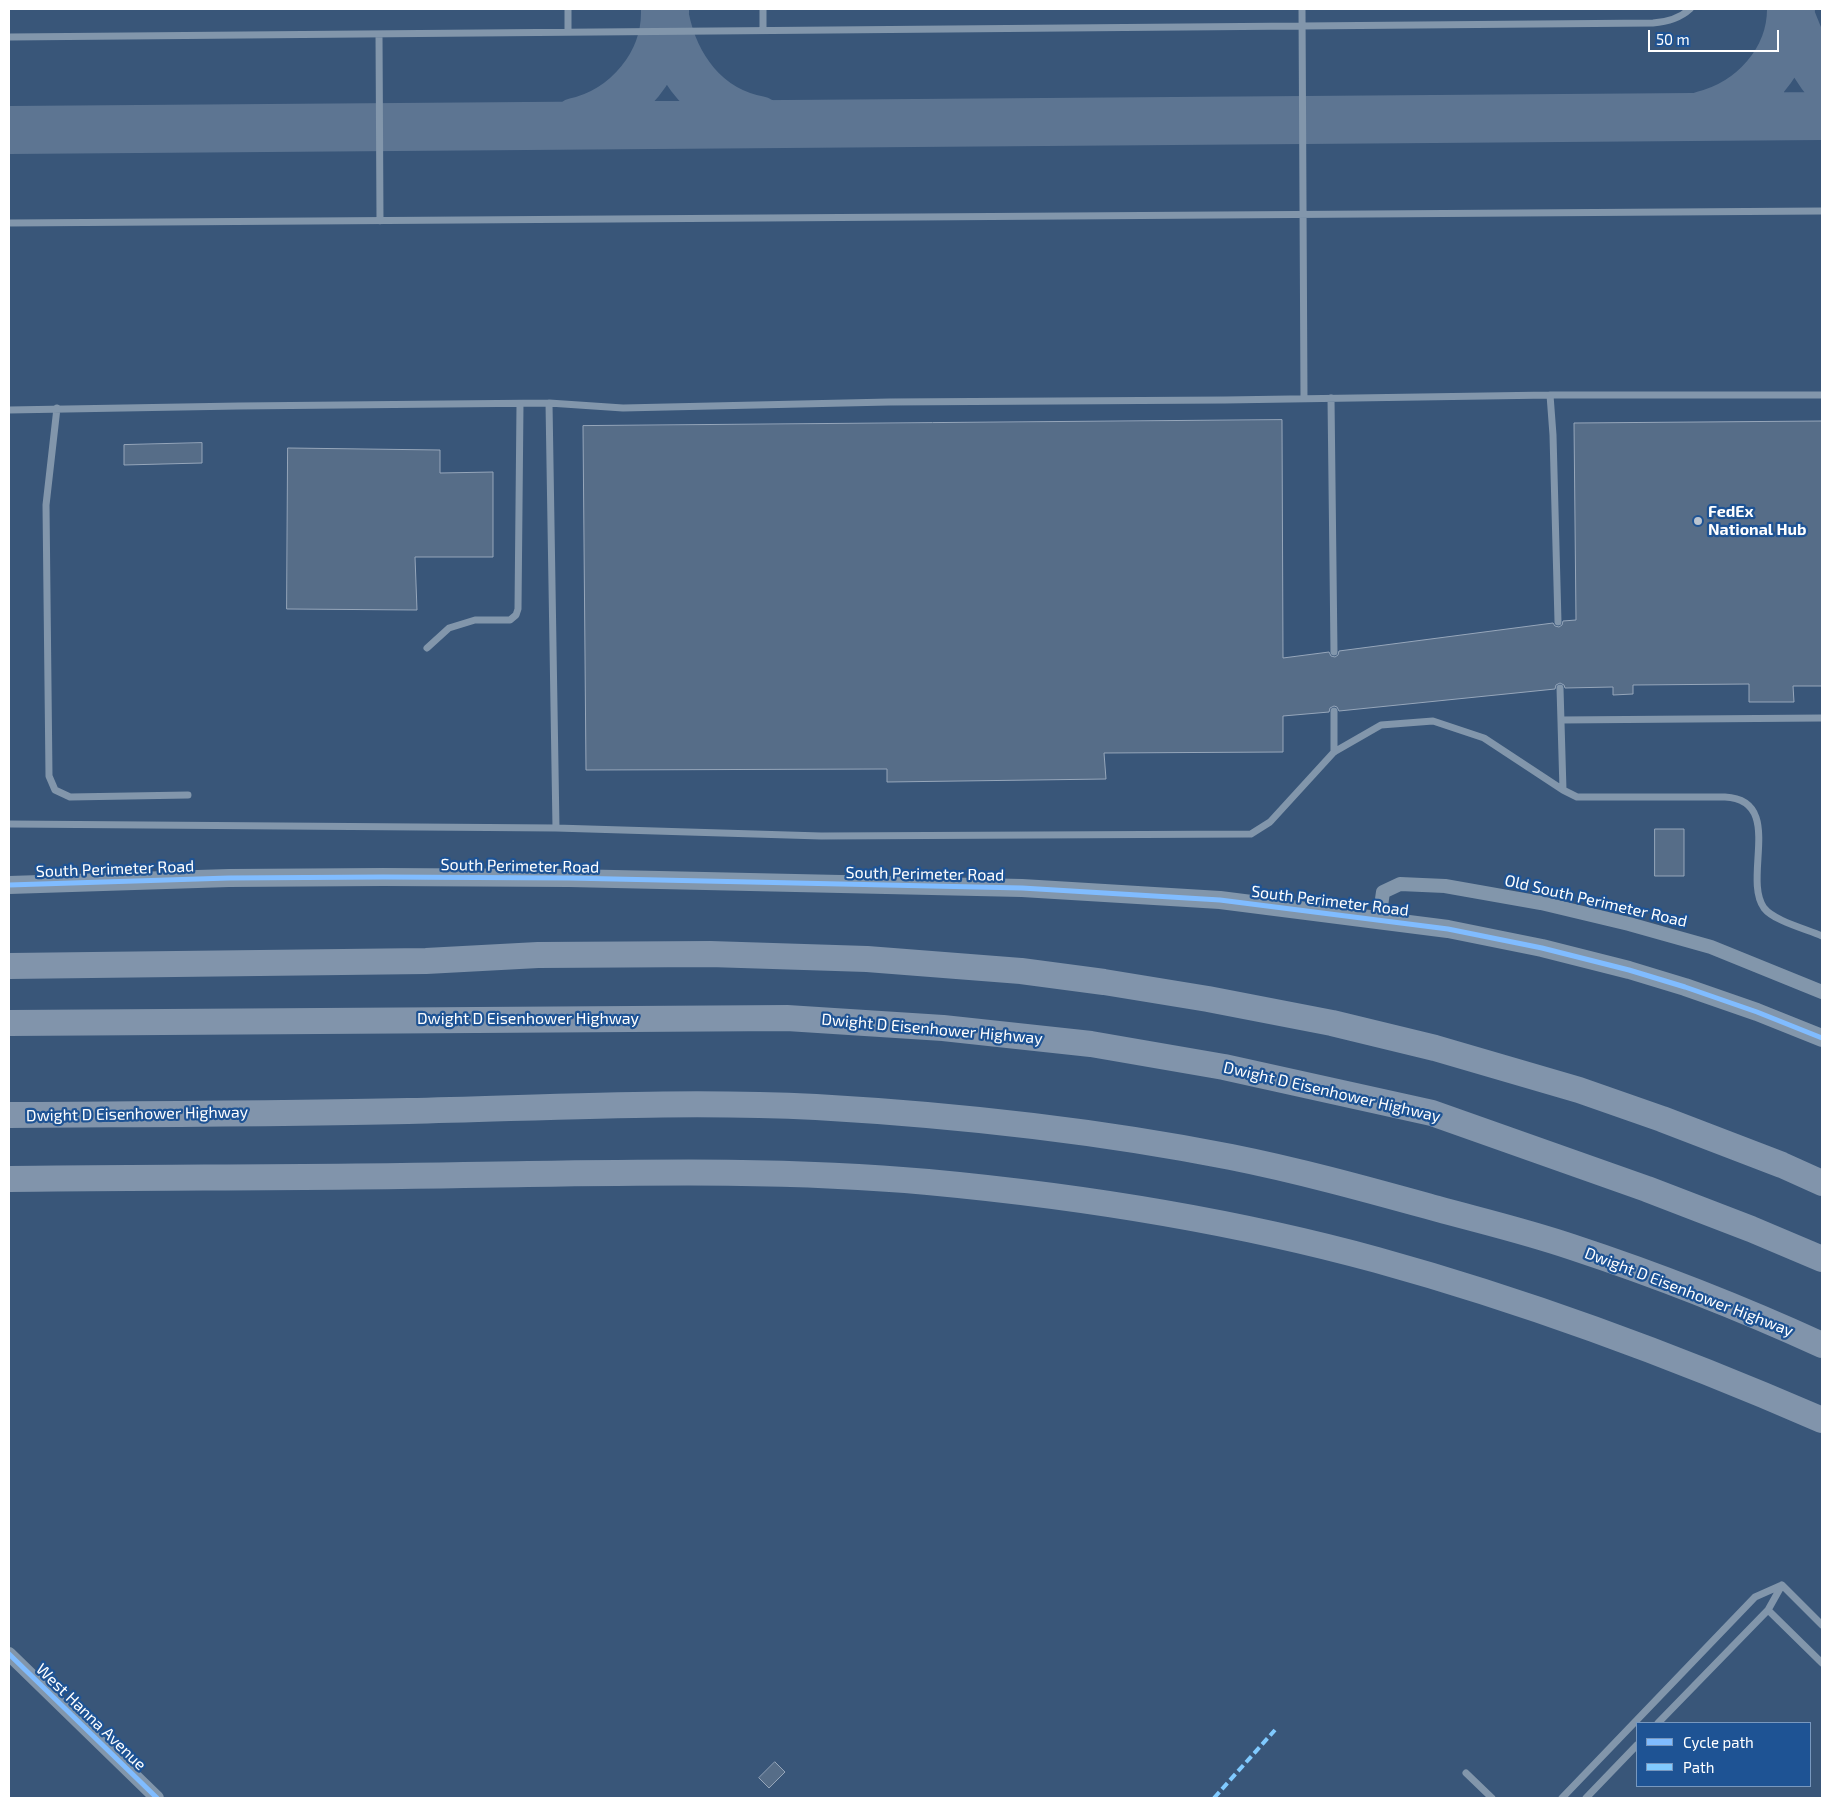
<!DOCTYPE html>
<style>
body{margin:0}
#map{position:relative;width:1831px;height:1807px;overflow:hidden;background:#395679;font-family:"Exo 2",sans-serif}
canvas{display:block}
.frame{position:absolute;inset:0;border:10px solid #fff;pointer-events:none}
.legend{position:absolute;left:1636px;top:1722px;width:175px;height:65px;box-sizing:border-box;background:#1e5394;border:1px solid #7898bf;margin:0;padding:6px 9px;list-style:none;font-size:15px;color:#fff}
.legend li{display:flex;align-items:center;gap:10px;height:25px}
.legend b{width:25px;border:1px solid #7898bf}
.scale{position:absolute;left:1648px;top:30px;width:131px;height:22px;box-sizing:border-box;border:2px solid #fff;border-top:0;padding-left:6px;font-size:15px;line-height:18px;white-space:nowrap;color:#fff;-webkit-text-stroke:4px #1e5394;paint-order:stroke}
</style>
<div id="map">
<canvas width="1831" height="1807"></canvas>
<div class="frame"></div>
<ul class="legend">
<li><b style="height:6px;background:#80bcff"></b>Cycle path</li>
<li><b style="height:6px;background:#80caff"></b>Path</li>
</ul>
<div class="scale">50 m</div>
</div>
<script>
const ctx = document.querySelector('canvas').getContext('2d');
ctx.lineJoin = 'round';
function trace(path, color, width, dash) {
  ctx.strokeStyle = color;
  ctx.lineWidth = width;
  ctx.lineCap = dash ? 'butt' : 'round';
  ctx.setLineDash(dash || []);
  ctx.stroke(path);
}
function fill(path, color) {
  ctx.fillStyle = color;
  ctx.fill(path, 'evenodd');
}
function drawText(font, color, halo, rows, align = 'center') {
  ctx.font = font + ' "Exo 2",sans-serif';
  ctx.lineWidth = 4.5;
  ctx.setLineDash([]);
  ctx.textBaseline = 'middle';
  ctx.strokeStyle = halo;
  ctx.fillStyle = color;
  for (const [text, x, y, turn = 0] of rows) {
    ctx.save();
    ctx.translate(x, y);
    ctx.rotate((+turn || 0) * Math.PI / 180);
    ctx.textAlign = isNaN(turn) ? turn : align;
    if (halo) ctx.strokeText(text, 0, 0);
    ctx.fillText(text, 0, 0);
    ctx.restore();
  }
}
trace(new Path2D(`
 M665,17C675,67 706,110 759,120
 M1791,17L1804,49L1822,76
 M1703,115C1752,103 1791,60 1791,9
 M575,122C627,110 666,63 665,10
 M9,130L1822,116`), '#5d7592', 48);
const building = new Path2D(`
 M1282,420L1283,658L1329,652L1331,656L1335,657L1338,655L1339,651L1553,623L1555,626L1559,627L1562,625L1563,621L1576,620L1574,423L1822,421V686H1793L1794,702H1749V684L1633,685V694L1613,695V687L1565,688L1564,685L1560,683L1556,685L1555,689L1339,711L1337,707L1334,706L1330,708L1329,712L1283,716V752L1104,753L1106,779L887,782V769L586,770L583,426Z
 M202,443V463L124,465V445Z
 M288,448L440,450V473L493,472V557H415L417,610L287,609Z
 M1655,829H1684V876H1655Z
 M775,1762L785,1772L769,1788L759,1778Z`);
fill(building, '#566d88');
trace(building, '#96a6ba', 1);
trace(new Path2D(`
 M568,9V31
 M763,9V30
 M1302,9L1304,398
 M379,34L380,221
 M9,37L1653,23C1667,22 1679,19 1690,9
 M9,223L1822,211
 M1550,395L1553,435L1558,622
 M1331,398L1334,652
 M549,403L556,828
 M57,408L46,505L49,776L55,790L70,797L188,795
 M9,410L239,406L549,403L623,408L889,402L1225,400L1550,395H1822
 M427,648L449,628L475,620H510L516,615L518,609L520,404
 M1560,688L1563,790L1577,797H1725C1785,800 1742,878 1764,908C1774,921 1806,929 1822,936
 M1334,711V752
 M1561,720L1822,718
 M9,824L556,828L821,836L1251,834L1270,822L1334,752L1381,725L1433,721L1484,738L1563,790
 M1768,1610L1822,1663
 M1658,1723L1768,1610L1782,1585
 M1466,1773L1492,1798
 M1562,1798L1755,1597L1782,1585L1822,1625
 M1586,1798L1637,1745`), '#8296ab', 7);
trace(new Path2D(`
 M1379,920L1383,892L1400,884L1445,886L1541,903L1629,924L1711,947L1822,992
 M9,1654L157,1798`), '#8296ab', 14);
trace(new Path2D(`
 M9,885L229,878L383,877L569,878L1022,888L1220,900L1448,929L1542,948L1629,970L1685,987L1757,1012L1822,1038`), '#8296ab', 18);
trace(new Path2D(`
 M9,966L426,961L538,955L710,954L867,959L1021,971L1104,982L1208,999L1332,1023L1435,1048L1579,1090L1662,1119L1782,1165L1822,1183
 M9,1023L787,1018L943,1028L1091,1044L1224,1067L1432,1113L1647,1189L1751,1229L1822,1259
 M9,1115C142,1114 275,1114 408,1111C544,1108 680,1100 816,1107C955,1115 1094,1130 1231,1157C1301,1171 1369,1190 1438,1209C1482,1221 1528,1232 1572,1247C1657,1275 1741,1308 1822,1345
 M9,1179C161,1177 312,1178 464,1175C619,1173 774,1168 928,1182C1078,1196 1231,1220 1377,1260C1529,1302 1677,1357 1822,1420`), '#8194ab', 26);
trace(new Path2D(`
 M1214,1798L1275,1730`), '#80caff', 4, [8, 4]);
trace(new Path2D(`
 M9,885L229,878L383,877L569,878L1022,888L1220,900L1448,929L1542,948L1629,970L1685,987L1757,1012L1822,1038
 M9,1654L157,1798`), '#80bcff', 5);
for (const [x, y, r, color] of [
 [1698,521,5,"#bac4d0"]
]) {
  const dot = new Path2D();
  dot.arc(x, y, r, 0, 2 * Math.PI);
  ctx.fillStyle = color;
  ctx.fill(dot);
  trace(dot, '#1e5394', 2);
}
drawText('bold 16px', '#fff', '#1e5394', [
 ["FedEx",1708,512],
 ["National Hub",1708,530]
], 'left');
drawText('16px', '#fff', '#1e5394', [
 ["South Perimeter Road",520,866,1],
 ["South Perimeter Road",115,869,-2],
 ["South Perimeter Road",925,874,1],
 ["South Perimeter Road",1330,901,7],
 ["Old South Perimeter Road",1596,901,13],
 ["Dwight D Eisenhower Highway",528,1019],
 ["Dwight D Eisenhower Highway",932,1029,5],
 ["Dwight D Eisenhower Highway",1332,1092,13],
 ["Dwight D Eisenhower Highway",137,1114,-1],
 ["Dwight D Eisenhower Highway",1689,1292,21],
 ["West Hanna Avenue",91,1717,44]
]);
</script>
